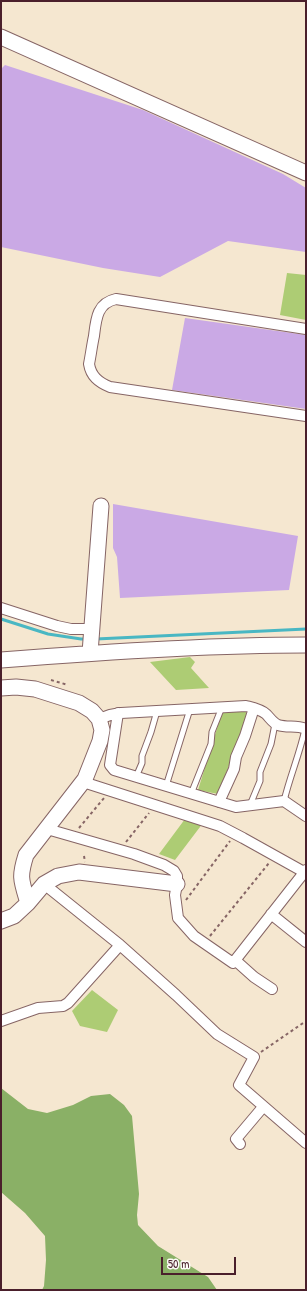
<!DOCTYPE html>
<style>
body{margin:0}
#map{position:relative;width:307px;height:1291px;overflow:hidden;background:#f5e7d0;font-family:"Patrick Hand",sans-serif}
canvas{display:block}
.frame{position:absolute;inset:0;border:2px solid #4a1f2b;pointer-events:none}
.scale{position:absolute;left:161px;top:1257px;width:75px;height:18px;box-sizing:border-box;border:2px solid #4a1f2b;border-top:0;padding-left:5px;font-size:12px;line-height:14px;white-space:nowrap;color:#4a1f2b;-webkit-text-stroke:3px #fdfcf7;paint-order:stroke}
</style>
<div id="map">
<canvas width="307" height="1291"></canvas>
<div class="frame"></div>
<div class="scale">50 m</div>
</div>
<script>
const ctx = document.querySelector('canvas').getContext('2d');
ctx.lineJoin = 'round';
function fill(path, color) {
  ctx.fillStyle = color;
  ctx.fill(path, 'evenodd');
}
function trace(path, color, width, dash) {
  ctx.strokeStyle = color;
  ctx.lineWidth = width;
  ctx.lineCap = dash ? 'butt' : 'round';
  ctx.setLineDash(dash || []);
  ctx.stroke(path);
}
fill(new Path2D(`
 M287,273L306,275V320L280,315Z
 M190,657L195,662L191,668L209,688L176,690L150,662Z
 M244,708L248,716L218,794L198,790L223,709Z
 M185,819L203,823L175,860L159,854Z
 M92,990L118,1010L107,1032L80,1026L72,1011Z`), '#adcc74');
fill(new Path2D(`
 M1,1088L28,1109L47,1113L73,1105L91,1096L110,1094L124,1105L132,1116L139,1194L137,1215L138,1225L158,1246L208,1277L217,1290H42L44,1286L46,1260L45,1236L25,1213L1,1192Z`), '#8ab066');
trace(new Path2D(`
 M1,619L48,634L81,639H86
 M96,639L306,629`), '#49b7c3', 3);
fill(new Path2D(`
 M5,65L143,110L283,174L306,188V252L228,241L160,277L103,268L1,247V69Z
 M185,318L306,335V409L172,390Z
 M113,504L298,536L289,590L120,598L117,557L113,548Z`), '#caa9e5');
const lane = new Path2D(`
 M136,777L142,763V756L151,732L157,711
 M166,786L190,709
 M191,794L211,744L212,732L222,707
 M284,801C290,776 300,753 305,729
 M250,805L260,781V772L271,744L275,724`);
const street = new Path2D(`
 M306,329L116,299C97,303 96,319 94,336C92,345 91,354 89,364C91,376 98,382 110,387L306,416
 M1,608L57,626L71,629H91
 M118,713L110,765L114,770L236,807L284,801L306,816
 M99,719L110,715L121,713L246,706C254,708 260,709 266,714C270,718 273,723 278,725C287,728 297,725 306,729
 M83,782L220,826L243,838L304,872
 M219,802L234,769L236,757L245,736L254,708
 M47,829L134,854L164,865L174,871L177,876V884L175,895L178,918L194,936L233,963L306,870
 M44,884L120,945L176,995L217,1034L254,1057L239,1085L306,1143
 M271,914L306,942
 M235,960L254,977L272,989
 M1,1021L38,1008L63,1006L68,1003L120,945
 M240,1144L236,1139L263,1107`);
const secondary = new Path2D(`
 M1,37L306,173
 M90,653L101,506
 M1,660C102,652 204,645 306,645
 M1,688L16,687L35,689L79,703L92,711L99,719L102,730L100,741L85,779L26,855C19,877 21,880 28,903
 M1,921L14,916L28,903L44,884L58,876L79,872L177,884`);
trace(lane, '#866565', 7);
trace(street, '#866565', 12);
trace(secondary, '#866565', 17);
trace(new Path2D(`
 M51,680L68,685
 M79,828L104,798
 M126,842L149,813
 M84,856L85,862
 M186,900L230,841
 M210,936L269,863
 M261,1052L306,1021`), '#866565', 2, [3, 3]);
trace(lane, '#fff', 5);
trace(street, '#fff', 10);
trace(secondary, '#fff', 15);
</script>
